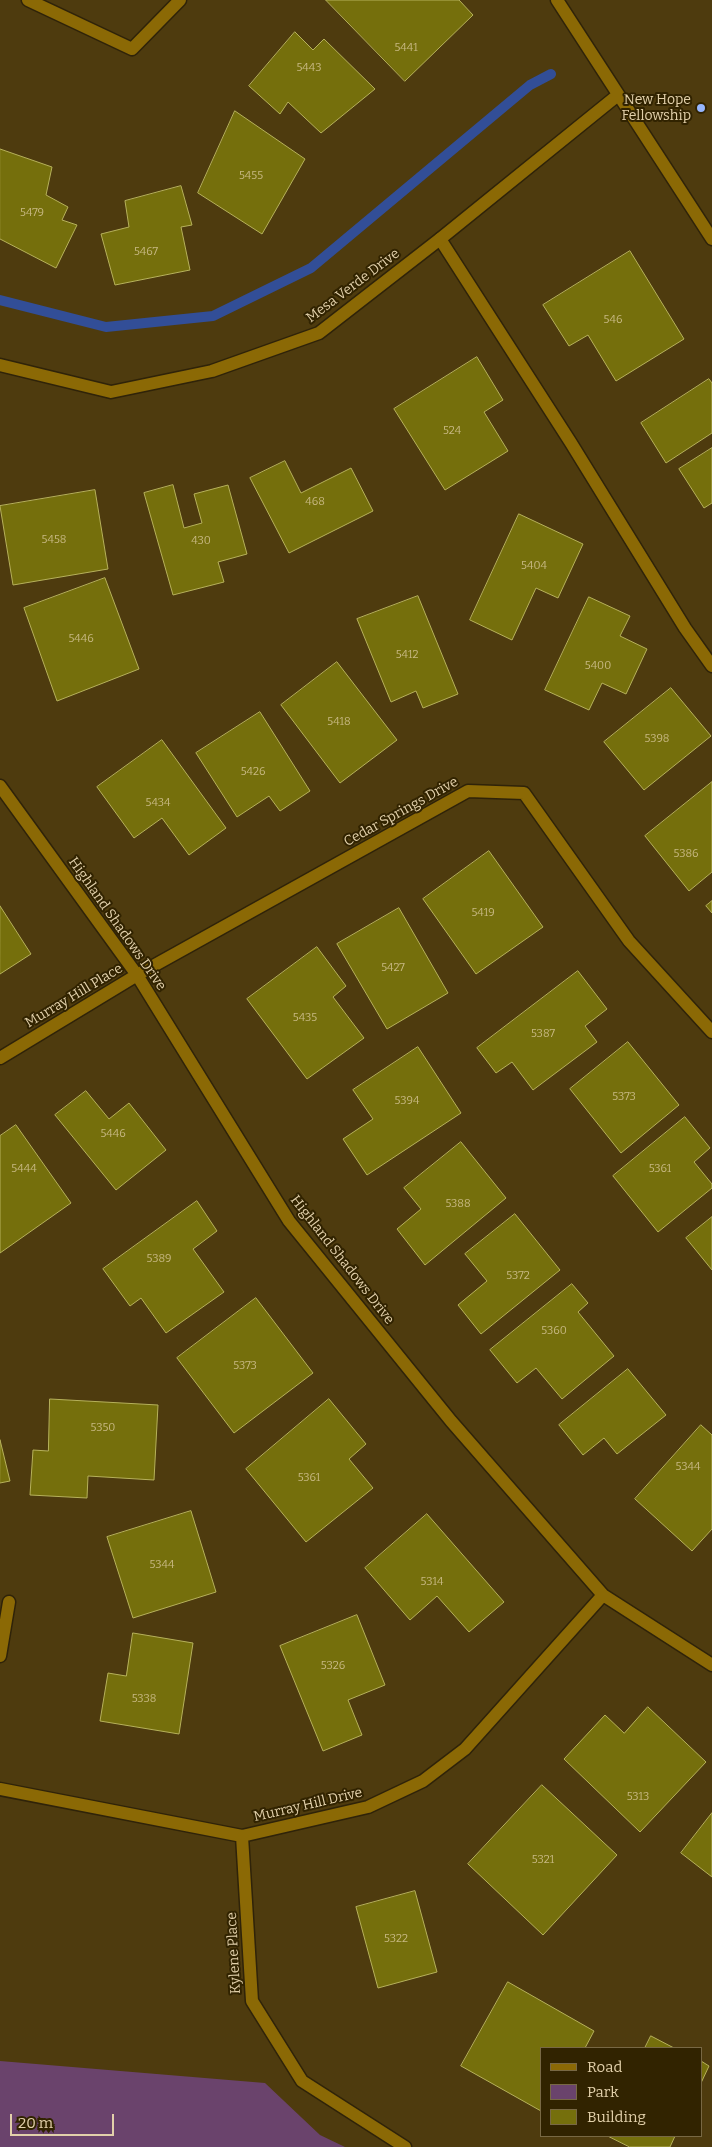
<!DOCTYPE html>
<style>
body{margin:0}
#map{position:relative;width:712px;height:2147px;overflow:hidden;background:#4e3b0e;font-family:Bitter,serif}
canvas{display:block}
.legend{position:absolute;left:540px;top:2047px;width:162px;height:90px;box-sizing:border-box;background:#312300;border:1px solid #786844;margin:0;padding:6px 9px;list-style:none;font-size:15px;color:#e2d0aa}
.legend li{display:flex;align-items:center;gap:10px;height:25px}
.legend b{width:25px;border:1px solid #786844}
.scale{position:absolute;left:10px;top:2114px;width:104px;height:22px;box-sizing:border-box;border:2px solid #e2d0aa;border-top:0;padding-left:6px;font-size:15px;line-height:18px;white-space:nowrap;color:#e2d0aa;-webkit-text-stroke:4px #312300;paint-order:stroke}
</style>
<div id="map">
<canvas width="712" height="2147"></canvas>
<ul class="legend">
<li><b style="height:6px;background:#8b6905"></b>Road</li>
<li><b style="height:14px;background:#6a436c"></b>Park</li>
<li><b style="height:14px;background:#756f0c"></b>Building</li>
</ul>
<div class="scale">20 m</div>
</div>
<script>
const ctx = document.querySelector('canvas').getContext('2d');
ctx.lineJoin = 'round';
function fill(path, color) {
  ctx.fillStyle = color;
  ctx.fill(path, 'evenodd');
}
function trace(path, color, width, dash) {
  ctx.strokeStyle = color;
  ctx.lineWidth = width;
  ctx.lineCap = dash ? 'butt' : 'round';
  ctx.setLineDash(dash || []);
  ctx.stroke(path);
}
function drawText(font, color, halo, rows, align = 'center') {
  ctx.font = font + ' Bitter,serif';
  ctx.lineWidth = 4;
  ctx.setLineDash([]);
  ctx.textBaseline = 'middle';
  ctx.strokeStyle = halo;
  ctx.fillStyle = color;
  for (const [text, x, y, turn = 0] of rows) {
    ctx.save();
    ctx.translate(x, y);
    ctx.rotate((+turn || 0) * Math.PI / 180);
    ctx.textAlign = isNaN(turn) ? turn : align;
    if (halo) ctx.strokeText(text, 0, 0);
    ctx.fillText(text, 0, 0);
    ctx.restore();
  }
}
fill(new Path2D(`
 M0,2061L265,2083L320,2135L345,2147H0Z`), '#6a436c');
trace(new Path2D(`
 M0,300L106,327L213,316L311,268L530,85L551,74`), '#324e97', 10);
const building = new Path2D(`
 M326,0H459L473,15L405,81Z
 M295,32L313,50L324,39L375,89L321,133L288,102L280,114L249,86Z
 M235,111L305,159L262,234L198,193Z
 M0,149L52,167L46,195L68,207L62,220L77,225L56,268L0,239Z
 M181,186L192,225L181,227L190,270L115,285L101,234L129,227L125,201Z
 M630,251L684,339L616,381L588,335L569,346L543,305Z
 M477,357L503,400L484,412L508,451L445,490L394,409Z
 M709,379L712,383V433L666,463L641,423Z
 M712,448V503L704,508L679,469Z
 M285,461L301,493L351,468L373,511L289,553L250,478Z
 M173,485L184,528L202,523L194,494L228,485L247,554L218,562L224,582L173,595L144,493Z
 M95,490L108,569L13,585L0,506Z
 M519,514L583,544L558,598L536,588L512,640L470,620Z
 M105,578L139,669L57,701L24,608Z
 M418,596L458,694L423,708L416,691L391,702L357,619Z
 M589,597L630,616L620,636L647,649L626,694L602,683L589,710L545,690Z
 M337,662L397,740L340,783L281,705Z
 M671,688L711,736L644,790L604,742Z
 M260,712L310,791L280,811L269,796L237,817L196,753Z
 M162,740L226,828L189,855L162,818L134,838L97,787Z
 M712,782V872L689,891L645,836Z
 M489,851L543,927L476,974L423,899Z
 M712,901V913L706,906Z
 M0,906L31,954L0,974Z
 M399,908L448,993L387,1029L337,944Z
 M317,947L346,986L333,997L364,1038L307,1079L247,999Z
 M578,971L607,1009L585,1026L597,1042L533,1090L512,1062L496,1073L477,1048Z
 M628,1042L679,1105L621,1153L570,1089Z
 M418,1047L461,1113L367,1175L343,1139L373,1119L353,1090Z
 M86,1091L109,1119L129,1103L166,1150L116,1190L55,1115Z
 M685,1117L710,1148L694,1162L712,1184V1188L658,1232L613,1176Z
 M16,1125L71,1203L0,1253V1136Z
 M461,1142L506,1198L425,1265L397,1229L421,1209L404,1188Z
 M197,1201L217,1231L193,1249L224,1292L166,1333L141,1298L130,1306L103,1269Z
 M515,1214L560,1270L481,1334L458,1305L487,1281L465,1254Z
 M712,1217V1270L686,1238Z
 M572,1284L588,1303L578,1312L614,1356L562,1399L536,1368L517,1383L490,1350Z
 M256,1298L313,1373L234,1433L177,1358Z
 M628,1369L666,1415L617,1454L604,1438L583,1455L559,1425Z
 M50,1399L158,1405L154,1480L88,1476L87,1498L30,1495L33,1450L48,1451Z
 M329,1399L366,1444L349,1459L373,1488L306,1542L246,1469Z
 M701,1425L712,1435V1529L692,1551L635,1499Z
 M0,1440L10,1481L0,1483Z
 M191,1511L216,1592L133,1618L107,1537Z
 M427,1514L504,1602L469,1632L437,1596L410,1620L365,1568Z
 M357,1615L385,1685L348,1700L362,1735L323,1751L280,1646Z
 M133,1633L193,1643L179,1734L100,1721L108,1673L126,1676Z
 M648,1707L706,1762L640,1832L564,1759L605,1715L624,1733Z
 M542,1785L617,1855L543,1935L468,1864Z
 M712,1813V1877L681,1853Z
 M415,1891L437,1972L378,1988L356,1907Z
 M508,1982L594,2031L585,2048H541V2111L461,2066Z
 M651,2036L674,2048H645Z
 M701,2061L709,2066L701,2083Z
 M608,2136H675L670,2147H630Z`);
fill(building, '#756f0c');
trace(building, '#b6b15b', 1);
const lane = new Path2D(`
 M440,239L571,443L685,628L712,666`);
const street = new Path2D(`
 M28,0L132,49L180,0
 M557,0L712,239
 M0,365L111,392L212,371L319,333L440,239L618,95
 M0,786L137,975L289,1221L451,1421L603,1595L712,1665
 M0,1058L137,975L468,791L524,793L629,941L712,1032
 M0,1656L9,1602
 M0,1789L242,1836L368,1807L423,1781L465,1749L603,1595
 M242,1836L252,2001L302,2081L405,2147`);
trace(lane, '#2f2309', 15);
trace(street, '#2f2309', 15);
trace(lane, '#8b6905', 12);
trace(street, '#8b6905', 12);
for (const [x, y, r, color] of [
 [701,108,5,"#96b6fd"]
]) {
  const dot = new Path2D();
  dot.arc(x, y, r, 0, 2 * Math.PI);
  ctx.fillStyle = color;
  ctx.fill(dot);
  trace(dot, '#312300', 2);
}
drawText('11px', '#c7b882', null, [
 ["5441",406,48],
 ["5443",309,68],
 ["5455",251,176],
 ["5479",32,213],
 ["5467",146,252],
 ["546",613,320],
 ["524",452,431],
 ["468",315,502],
 ["5458",54,540],
 ["430",201,541],
 ["5404",534,566],
 ["5446",81,639],
 ["5412",407,655],
 ["5400",598,666],
 ["5418",339,722],
 ["5398",657,739],
 ["5426",253,772],
 ["5434",158,803],
 ["5386",686,854],
 ["5419",483,913],
 ["5427",393,968],
 ["5435",305,1018],
 ["5387",543,1034],
 ["5373",624,1097],
 ["5394",407,1101],
 ["5446",113,1134],
 ["5444",24,1169],
 ["5361",660,1169],
 ["5388",458,1204],
 ["5389",159,1259],
 ["5372",518,1276],
 ["5360",554,1331],
 ["5373",245,1366],
 ["5350",103,1428],
 ["5344",688,1467],
 ["5361",309,1478],
 ["5344",162,1565],
 ["5314",432,1582],
 ["5326",333,1666],
 ["5338",144,1699],
 ["5313",638,1797],
 ["5321",543,1860],
 ["5322",396,1939]
]);
drawText('14px', '#e2d0aa', '#312300', [
 ["New Hope",691,100],
 ["Fellowship",691,116]
], 'right');
drawText('14px', '#e2d0aa', '#312300', [
 ["Mesa Verde Drive",353,286,-37],
 ["Cedar Springs Drive",401,812,-29],
 ["Highland Shadows Drive",117,924,55],
 ["Murray Hill Place",74,996,-31],
 ["Highland Shadows Drive",342,1260,52],
 ["Murray Hill Drive",308,1805,-13],
 ["Kylene Place",234,1953,-93]
]);
</script>
